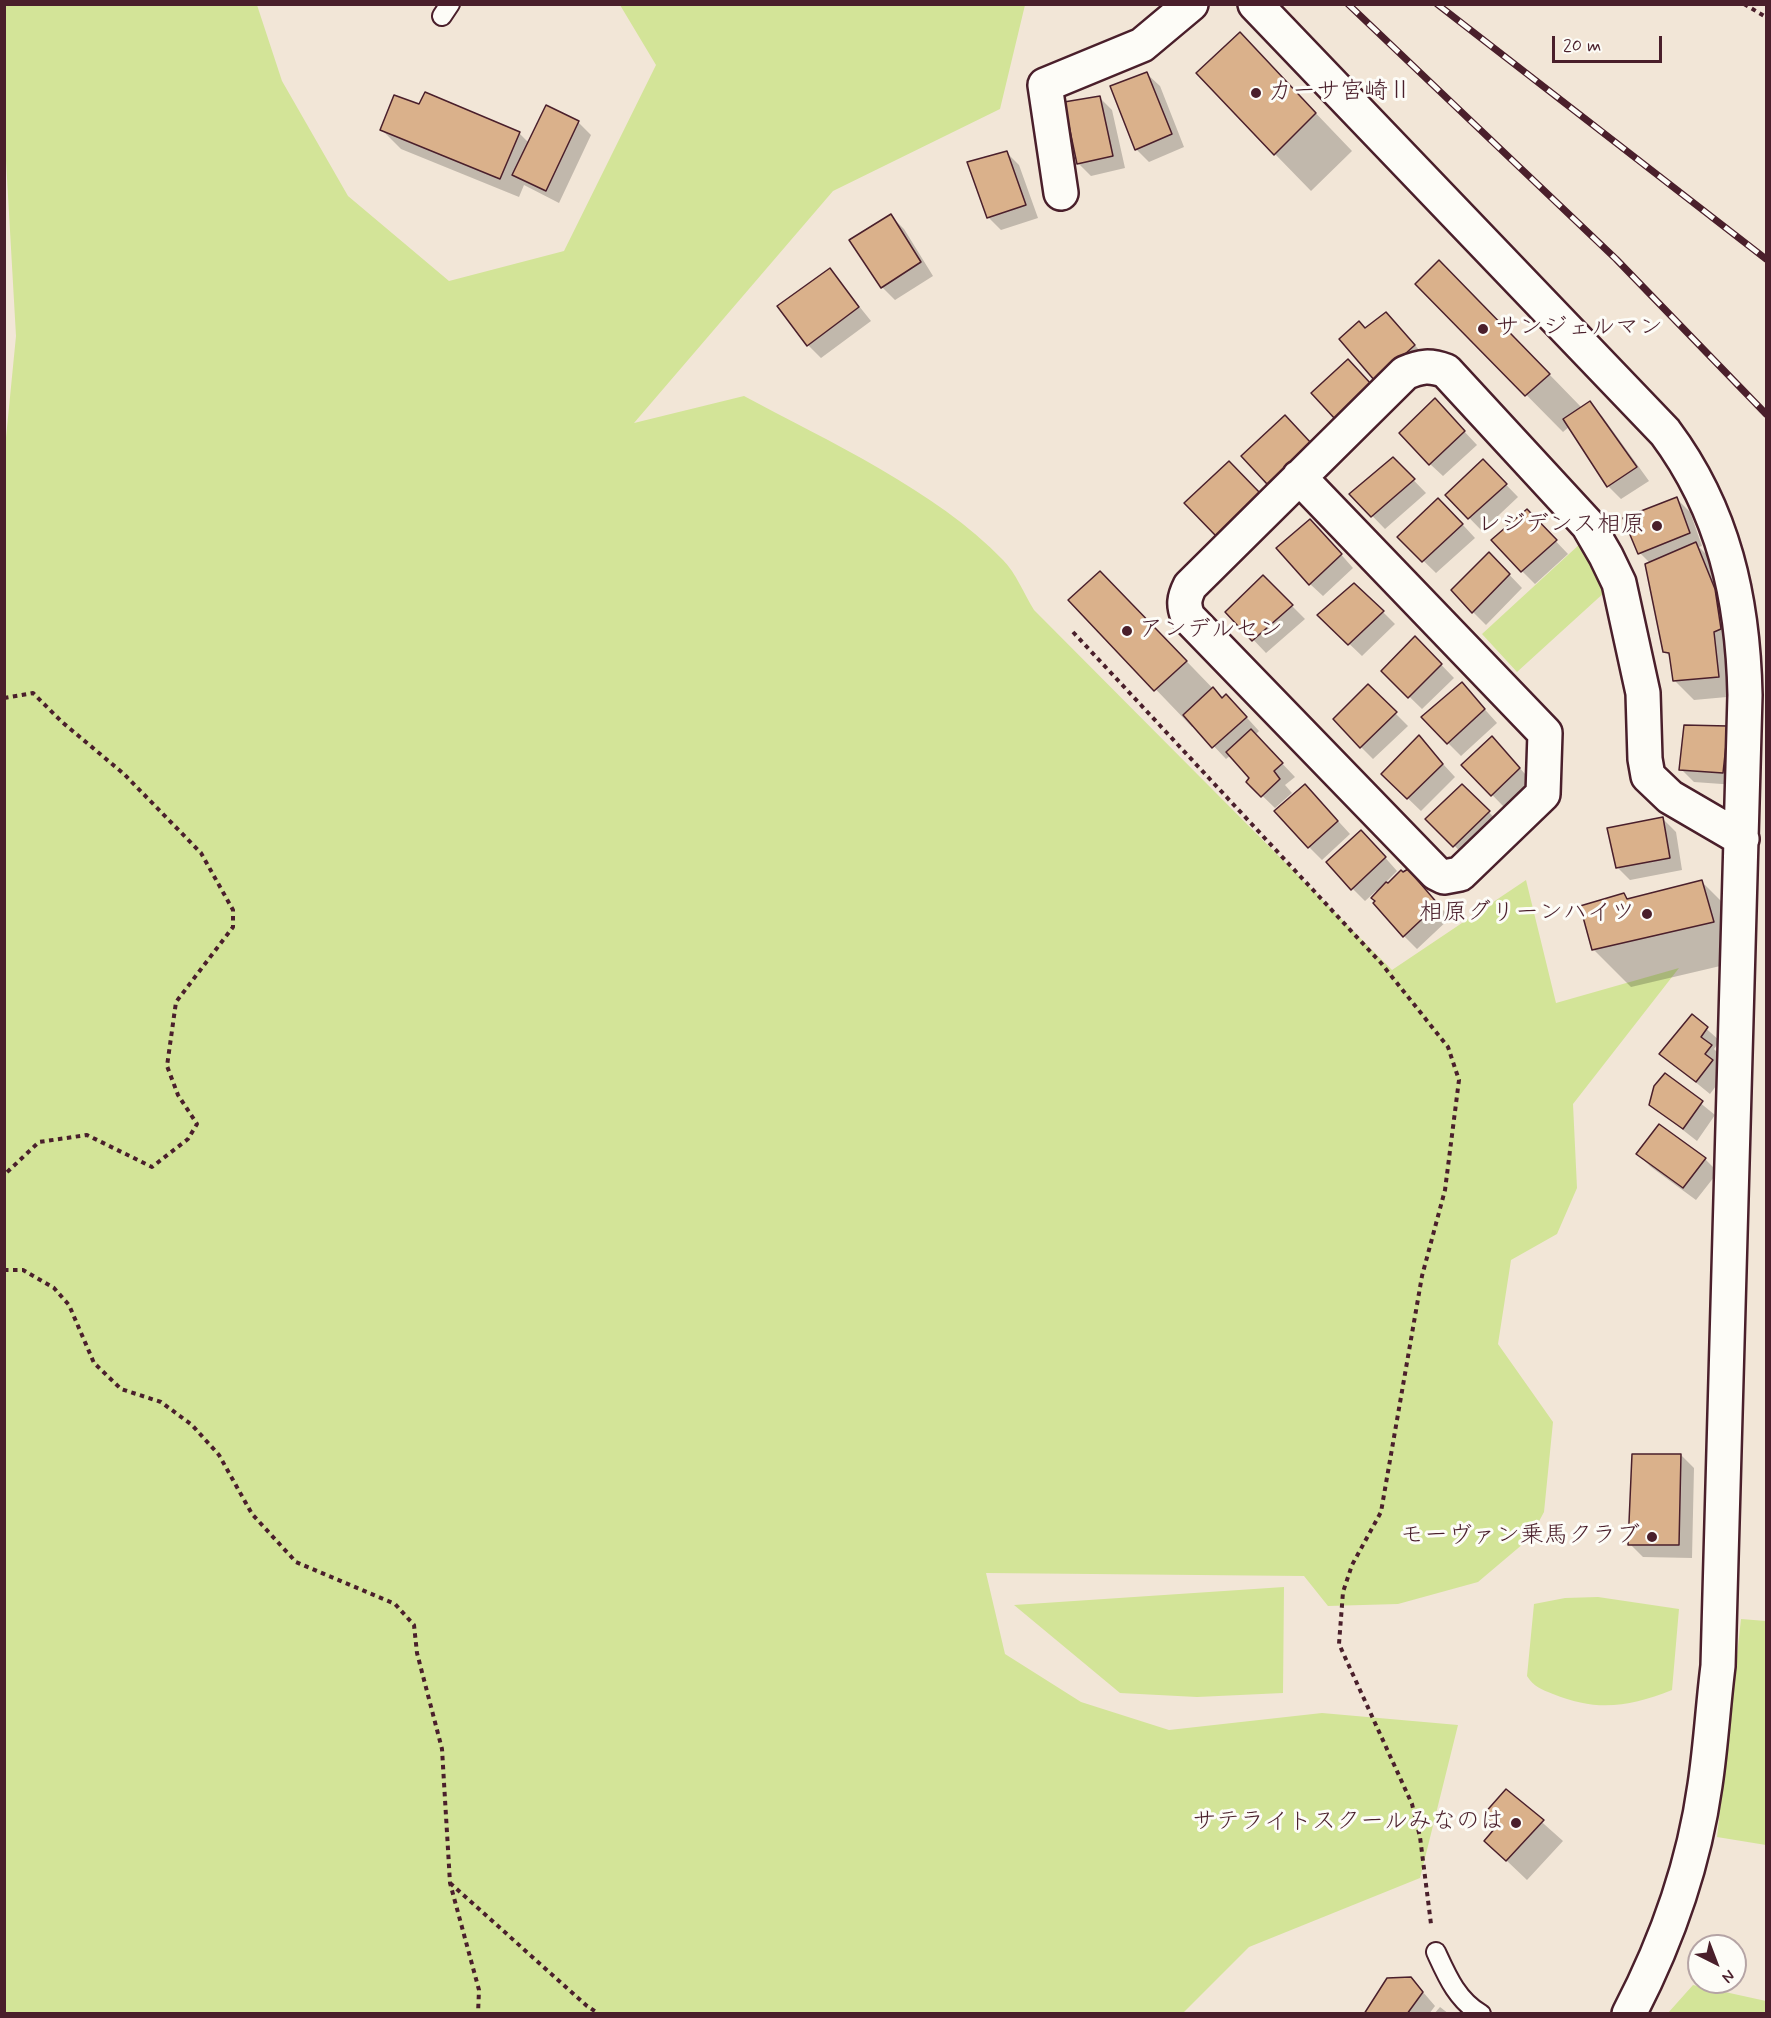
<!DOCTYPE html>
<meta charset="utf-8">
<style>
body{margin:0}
#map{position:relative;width:1771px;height:2018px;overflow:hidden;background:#f2e6d7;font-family:Mynerve,sans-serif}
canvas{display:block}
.frame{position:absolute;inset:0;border:6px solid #4a1f2b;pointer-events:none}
.north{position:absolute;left:1687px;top:1934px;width:60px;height:60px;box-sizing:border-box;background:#fdfcf7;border:2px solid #b5a4a5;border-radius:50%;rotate:138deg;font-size:16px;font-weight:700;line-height:24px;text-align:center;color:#4a1f2b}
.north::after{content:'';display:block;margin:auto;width:21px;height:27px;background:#4a1f2b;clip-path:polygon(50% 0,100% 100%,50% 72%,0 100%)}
.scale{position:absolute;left:1552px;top:36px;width:110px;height:27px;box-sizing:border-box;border:3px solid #4a1f2b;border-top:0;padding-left:8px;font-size:18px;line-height:21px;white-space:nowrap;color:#4a1f2b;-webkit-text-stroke:4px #fdfcf7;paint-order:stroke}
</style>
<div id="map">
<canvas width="1771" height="2018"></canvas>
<div class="frame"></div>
<div class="north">N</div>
<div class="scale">20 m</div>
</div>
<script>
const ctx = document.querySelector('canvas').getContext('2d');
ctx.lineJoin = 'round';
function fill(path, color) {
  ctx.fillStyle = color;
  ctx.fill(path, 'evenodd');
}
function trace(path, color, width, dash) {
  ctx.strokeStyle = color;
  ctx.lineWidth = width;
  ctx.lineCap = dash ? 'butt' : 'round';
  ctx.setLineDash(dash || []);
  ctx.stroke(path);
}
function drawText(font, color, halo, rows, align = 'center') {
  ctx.font = font + ' Mynerve,"Klee One",sans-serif';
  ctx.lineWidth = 6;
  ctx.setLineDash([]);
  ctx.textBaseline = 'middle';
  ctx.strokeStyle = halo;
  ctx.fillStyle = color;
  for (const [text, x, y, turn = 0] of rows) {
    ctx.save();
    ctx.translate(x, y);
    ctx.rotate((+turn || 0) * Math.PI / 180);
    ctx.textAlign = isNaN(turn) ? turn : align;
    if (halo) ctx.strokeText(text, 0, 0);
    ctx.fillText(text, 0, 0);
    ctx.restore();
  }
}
fill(new Path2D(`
 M5,4L257,5L282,81L348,196L449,281L564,251L656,65L620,5H1025L1000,109L833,191L634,423L744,396C828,441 937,491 1003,560C1016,573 1024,594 1034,610L1392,970L1526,880L1556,1003L1679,968L1573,1104L1577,1188L1557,1234L1511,1260L1498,1344L1553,1422L1544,1512L1530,1538L1478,1582L1398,1604L1328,1606L1304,1576L986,1573L1005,1654L1081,1702L1169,1730L1322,1713L1458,1725L1420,1878L1249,1947L1183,2013H5L4,458L16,336L5,143Z
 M1581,543L1606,591L1517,672L1482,634Z
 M1284,1587L1283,1693L1197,1697L1120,1693L1014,1605Z
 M1598,1597L1679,1609L1672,1690C1629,1707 1597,1712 1553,1694C1541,1689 1534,1687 1527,1676L1534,1604L1565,1598Z
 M1741,1619L1766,1621V1845L1717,1837Z
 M1693,1985L1766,2001V2013H1668Z`), '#d3e498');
fill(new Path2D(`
 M1240,34L1352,151L1311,191L1275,154Z
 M1147,74L1160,86L1184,147L1149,162L1136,149Z
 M1099,97L1112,110L1125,168L1091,176L1078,163Z
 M578,122L591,135L559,203L524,185L519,197L401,149L381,129L519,133L529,143Z
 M1006,152L1019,165L1038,218L1001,230L988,217Z
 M891,216L904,229L933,276L895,300L882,287L851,240Z
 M830,270L871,321L821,358L808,345Z
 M1417,284L1476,299L1582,408L1589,403L1602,416L1649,481L1621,499L1608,486L1570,426L1563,432Z
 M1399,327L1427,359L1389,393L1365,330Z
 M1447,413L1477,445L1443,476L1430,464Z
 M1298,430L1322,457L1281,496L1244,456Z
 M1393,459L1426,493L1385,529L1351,494Z
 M1483,461L1518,497L1482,531L1447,495Z
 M1677,499L1690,512L1702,546L1699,547L1716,564L1738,696L1694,700L1675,681L1671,658L1665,651L1650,563L1640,553Z
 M1527,511L1568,554L1535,584L1522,571Z
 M1451,512L1475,538L1436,573L1399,537Z
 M1323,534L1353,568L1323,596L1310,584Z
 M1502,567L1522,588L1486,625L1473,612Z
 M1263,577L1305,619L1266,653L1227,612Z
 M1070,600L1137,610L1223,699L1239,709L1259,731L1255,735L1295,777L1285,785L1292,793L1275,808L1248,782L1251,778L1231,755L1226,759L1194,725L1192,727Z
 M1383,612L1395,624L1362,656L1319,615Z
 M1428,651L1454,678L1422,709L1383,671Z
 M1462,684L1497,723L1461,756L1423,718Z
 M1368,686L1408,726L1373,759L1361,747Z
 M1727,728L1740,741L1736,785L1694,782L1681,769Z
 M1419,738L1455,777L1421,811L1396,787Z
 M1505,751L1532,782L1505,808L1463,765Z
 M1462,786L1502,825L1467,858L1427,819Z
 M1318,799L1350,834L1322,860L1309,847Z
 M1663,819L1676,832L1682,870L1630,880L1617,867Z
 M1374,845L1397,871L1385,883L1388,886L1421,884L1450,918L1417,949L1404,936L1376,891L1365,901L1352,888Z
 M1701,881L1738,918L1750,959L1631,987L1594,950L1582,907L1624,895L1629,900Z
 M1692,1016L1720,1041L1714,1049L1724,1059L1718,1067L1725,1074L1710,1094L1661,1054Z
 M1666,1075L1715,1115L1697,1141L1651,1105Z
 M1638,1154L1705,1159L1718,1172L1696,1200L1651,1167Z
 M1681,1455L1694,1468L1692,1558L1643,1557L1630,1544Z
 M1507,1791L1563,1841L1527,1880L1486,1841L1497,1827Z
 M1411,1978L1435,2006L1429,2014H1365Z
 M1440,2007L1449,2014H1434Z`), '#0003');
const building = new Path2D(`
 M1240,32L1316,113L1274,155L1196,73Z
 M1147,72L1172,134L1135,150L1110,86Z
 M425,92L520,132L500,179L380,130L394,95L419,104Z
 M1100,96L1113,156L1077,164L1064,102Z
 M546,105L579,121L546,191L512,175Z
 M1007,151L1026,205L987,218L967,162Z
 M891,214L921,262L881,288L849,240Z
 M1439,260L1550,374L1525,396L1415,284Z
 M830,268L859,307L807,346L777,306Z
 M1386,312L1415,345L1375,381L1339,339L1359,321L1365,328Z
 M1348,359L1372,385L1336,420L1311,393Z
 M1435,398L1465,431L1429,465L1399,433Z
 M1590,401L1637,467L1607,487L1563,419Z
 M1285,415L1311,443L1267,484L1241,456Z
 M1393,457L1415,479L1371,517L1349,494Z
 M1483,459L1507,484L1468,519L1445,495Z
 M1229,461L1261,494L1216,536L1184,503Z
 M1677,497L1690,533L1638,554L1623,518Z
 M1438,498L1463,524L1422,562L1397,537Z
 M1527,509L1557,540L1521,572L1491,540Z
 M1310,519L1342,554L1309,585L1276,548Z
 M1696,542L1715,589L1721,629L1714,632L1719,677L1673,681L1669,653L1663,652L1645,564Z
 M1489,552L1510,574L1472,613L1451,590Z
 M1100,571L1187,661L1154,691L1068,600Z
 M1263,575L1293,605L1252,641L1225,612Z
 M1354,583L1384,611L1348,645L1317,615Z
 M1415,636L1442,664L1408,698L1381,671Z
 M1462,682L1485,709L1447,744L1421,717Z
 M1368,684L1397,712L1360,748L1333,719Z
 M1213,687L1222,698L1226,694L1247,717L1212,748L1183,715Z
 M1684,725L1728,726L1723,773L1679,770Z
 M1251,729L1283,763L1274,771L1280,779L1261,797L1246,782L1249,778L1226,752Z
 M1419,735L1443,764L1407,799L1381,774Z
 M1492,736L1520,768L1491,796L1461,765Z
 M1305,784L1338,821L1308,848L1274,811Z
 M1462,784L1490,811L1453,847L1425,819Z
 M1663,817L1670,858L1616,868L1607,828Z
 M1361,830L1386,857L1351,890L1326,862Z
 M1408,869L1438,904L1403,937L1373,903L1375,901L1371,898L1386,882L1388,883L1401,870L1403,872Z
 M1702,880L1714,922L1592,950L1580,906L1624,893L1627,899Z
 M1692,1014L1708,1027L1701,1037L1712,1045L1705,1054L1713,1060L1696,1082L1659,1054Z
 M1665,1073L1703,1101L1683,1129L1649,1105L1654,1086Z
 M1659,1124L1706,1158L1683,1188L1636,1154Z
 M1632,1454H1681L1679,1545H1628Z
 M1506,1789L1544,1820L1506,1861L1484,1841L1496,1827L1483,1815Z
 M1411,1977L1423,1992L1407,2014H1364L1387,1978Z`);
fill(building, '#dab18b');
trace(building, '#4a1f2b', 1.5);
const service = new Path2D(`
 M442,16L450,4
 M1436,1952C1447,1976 1457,2000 1481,2014`);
const minor = new Path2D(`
 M1255,4L1665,432C1724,511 1743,599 1745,695L1718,1666C1713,1706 1711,1745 1705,1785C1694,1864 1666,1943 1629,2014
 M1061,193L1045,85L1142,45L1191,4
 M1299,477L1545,733L1543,794L1460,874L1444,877L1436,873L1188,617C1183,605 1184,598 1190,586L1405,373C1421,366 1430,365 1446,371L1588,525L1606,556L1619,583L1643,693L1645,759L1648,776L1670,797L1742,839`);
trace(service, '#4a1f2b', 22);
trace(minor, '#4a1f2b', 38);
trace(new Path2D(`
 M1744,4L1766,17
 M1073,632L1381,963L1448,1047L1459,1080L1445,1190L1422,1276L1381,1512L1352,1565L1343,1592L1339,1644L1412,1804L1420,1837L1431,1924
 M4,698L33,693L62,722L124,774L201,853L233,910V927L176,1002L167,1066L178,1095L197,1124L188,1139L152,1167L87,1135L39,1142L4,1175
 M4,1270H23L54,1288L69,1305L94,1363L121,1389L161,1402L192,1425L219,1455L252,1514L296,1562L395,1604L414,1625L417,1653L442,1749L450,1883L479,1990L478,2014
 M450,1883L587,2006L599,2014`), '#4a1f2b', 4, [4.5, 4.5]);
trace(service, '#fdfcf7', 18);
trace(minor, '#fdfcf7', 33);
const rail = new Path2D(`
 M1348,4L1616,259L1766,414
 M1437,4L1766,259`);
trace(rail, '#4a1f2b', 7);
trace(rail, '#fdfcf7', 4.5, [14]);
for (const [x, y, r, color] of [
 [1256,93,6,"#4a1f2b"],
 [1483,329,6,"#4a1f2b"],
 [1657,526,6,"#4a1f2b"],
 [1127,631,6,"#4a1f2b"],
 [1647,914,6,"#4a1f2b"],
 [1652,1537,6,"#4a1f2b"],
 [1516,1823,6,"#4a1f2b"]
]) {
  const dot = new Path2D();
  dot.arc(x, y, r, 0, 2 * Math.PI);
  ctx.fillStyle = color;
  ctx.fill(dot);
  trace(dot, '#fdfcf7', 2);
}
drawText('24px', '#4a1f2b', '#fdfcf7', [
 ["カーサ宮崎Ⅱ",1268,93,"left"],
 ["サンジェルマン",1495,329,"left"],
 ["レジデンス相原",1645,526],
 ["アンデルセン",1139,631,"left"],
 ["相原グリーンハイツ",1635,914],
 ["モーヴァン乗馬クラブ",1640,1537],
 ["サテライトスクールみなのは",1504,1823]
], 'right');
</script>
